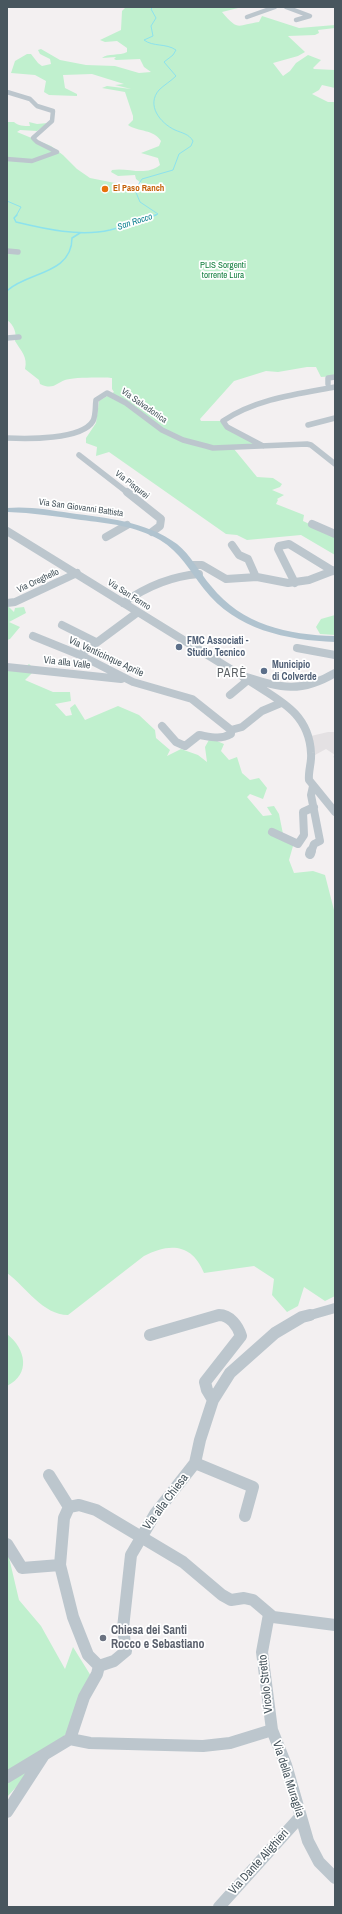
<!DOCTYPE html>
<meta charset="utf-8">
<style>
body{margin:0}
#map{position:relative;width:342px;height:1914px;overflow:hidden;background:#f3f0f1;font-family:"Archivo Narrow",sans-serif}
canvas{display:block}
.frame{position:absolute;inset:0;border:8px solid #48565e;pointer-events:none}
</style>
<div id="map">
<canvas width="342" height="1914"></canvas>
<div class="frame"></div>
</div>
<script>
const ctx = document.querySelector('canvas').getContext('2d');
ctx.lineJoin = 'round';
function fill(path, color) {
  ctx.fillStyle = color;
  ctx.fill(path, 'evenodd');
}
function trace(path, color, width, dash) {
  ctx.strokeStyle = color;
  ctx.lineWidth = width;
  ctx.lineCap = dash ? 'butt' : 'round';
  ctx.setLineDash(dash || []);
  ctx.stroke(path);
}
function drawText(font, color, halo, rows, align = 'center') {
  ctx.font = font + ' "Archivo Narrow",sans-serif';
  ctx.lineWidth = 3.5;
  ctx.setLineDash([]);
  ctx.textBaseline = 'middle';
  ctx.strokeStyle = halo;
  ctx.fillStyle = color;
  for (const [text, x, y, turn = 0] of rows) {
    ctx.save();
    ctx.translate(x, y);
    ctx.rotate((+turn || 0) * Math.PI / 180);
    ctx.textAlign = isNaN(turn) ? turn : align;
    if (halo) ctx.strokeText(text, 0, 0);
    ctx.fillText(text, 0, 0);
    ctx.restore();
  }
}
fill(new Path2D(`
 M328,732H335V758L333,757L335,755L326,749L315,755L311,736Z`), '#e4e1e3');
fill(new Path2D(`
 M126,7H242L222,12C239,32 237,25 259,22L262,16L299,28L335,25V28L318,30L319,33L315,35L288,36L305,52L298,56L273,63L283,76L290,71L296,63L308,55L321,60L313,68L314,69L335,70V88L322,85L319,90L312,94L328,102H335V376L321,377L316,367H307L278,372L266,371L234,381L200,419L201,421H223L257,444L234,449L257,477L273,478L282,484L280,487L272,490L284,495L277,499L278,500L276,504L304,515L303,521L335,536V555L301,535L247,540L237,535L226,534L109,452L96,456L97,447L86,443V438L96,423L99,401L114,392L112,389V378C106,377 71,377 65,380C55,384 53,390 40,384L39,380L25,369C28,357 21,351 15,341C17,333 14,325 7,320V122H14C18,126 24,126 30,126L29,122L37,124L48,123L37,131L20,130L17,132L51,146L63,155L77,169L90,178L140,188L141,183L136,179L135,175L118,176L111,172L112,170C128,167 145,177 160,165L158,158L141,153L159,146L161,141C154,129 138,132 128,125L133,120V116L125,92L102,88L107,86L131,89L115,85L124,84L92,74L63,75L65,88L77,94V96L49,95L44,92L46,81L35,75L11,73L15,61L27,54H31L38,63L42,66L51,64L50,59L40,54L38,50L41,49L60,60L86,65L115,66L139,73L151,72L144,67L140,59L116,60L114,59L116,57L102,58C107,53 120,56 127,52V48L117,41L105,42L100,40L121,30L122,11Z
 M7,605L14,612L15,608L24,607L26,613L9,622L20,627L10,639L7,640Z
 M335,615V635L320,634L316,627L321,619Z
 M29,664L35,670L25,680L53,692H70L71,701L55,704L66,716L72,715L70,708L75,704L85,720L118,706L139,715L155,730L156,738L170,750L167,756L181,749L198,755L207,762L205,747L210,738L224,744L221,751L229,760L237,757L242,773L250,780L259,778L267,788L263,799L250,794L247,797L263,816L272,815L267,807L274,806L279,814L283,834L293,846L289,860L294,873L313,871L325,875L335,914V1296L325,1301L304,1287L298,1306L287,1312L272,1295L274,1279L254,1266L204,1273C192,1243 169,1243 144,1256L68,1315C43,1315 26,1287 7,1273V667L22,670Z
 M7,1334C26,1349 31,1374 7,1386Z
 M7,1549L19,1600L41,1626L65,1669L73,1647L91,1676L75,1724L7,1797Z`), '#c0f0ce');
trace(new Path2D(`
 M153,7L151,9L156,18L151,26L153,36L144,40C153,47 166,43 176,50L173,55L164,62L176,76C171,81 164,85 159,90C146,105 160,123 175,130C182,133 189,134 193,141L191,146L179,154L173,170L142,179L135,190L140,202L158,214L153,216
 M7,201L21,207L16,216`), '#8de2ed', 1);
trace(new Path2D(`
 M17,215L14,218L16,222C45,229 80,237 110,230C125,226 141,220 156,215
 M8,290C28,272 72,274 72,238L80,233`), '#8de2ed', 1.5);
trace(new Path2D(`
 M286,7L310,16L296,20
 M247,17L275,7
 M7,92L30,99L37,106L53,111L52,121L33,138L37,142L57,152L32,161L7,159`), '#bcc6cd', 4.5);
trace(new Path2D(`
 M7,251L18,252
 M7,338L19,337
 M328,384V378L335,377
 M308,425L335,418
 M7,438C26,439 82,440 93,421C96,415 95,407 96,400L107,393L126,403L162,430L183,440L206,446L213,448L307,444L311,445L335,464
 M263,446L227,427L223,421C256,399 297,394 335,387
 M79,455L128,493`), '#bcc6cd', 5.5);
trace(new Path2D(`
 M127,492L161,519L160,526L152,532
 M312,524L335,534
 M7,531L240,675C279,687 298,695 335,673
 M106,537L127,525
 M232,545L239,555L248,559L256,577
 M193,565H202L226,579L257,577L288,583L309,580L335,570
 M295,583L278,549L279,546L289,544L333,571
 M7,603L15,602L77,573
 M123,603C146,587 171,576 199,574
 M62,625L96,642
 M33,636L80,655L133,682L192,699L231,730
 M297,648L335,655
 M80,655L138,612
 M7,667L121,679
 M248,680C278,700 309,712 311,753C312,762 308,771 309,780L335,812
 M230,695L248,680L243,677
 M162,726L176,742L185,746L199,735C211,737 220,740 231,734V730L242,727L262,711L281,703
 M272,832L298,844L304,835L303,812L314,807
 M311,852L314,844L320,841L311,795L313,786`), '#bcc6cd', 8);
trace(new Path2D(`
 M310,854L311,851
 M217,1316H224
 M307,1316L335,1308`), '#bcc6cd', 10);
trace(new Path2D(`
 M150,1335L219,1315C230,1315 238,1326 241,1336L205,1382L207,1390L213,1400
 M195,1463L253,1487L245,1516
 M49,1475L69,1507
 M7,1544L22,1568L60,1565
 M269,1614L262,1652L272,1730
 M99,1666L88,1655L73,1617L60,1565L64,1518L69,1507L79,1505L96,1510L183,1562L222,1595L231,1600L244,1598L253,1600L273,1617L335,1625
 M99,1666L114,1661L126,1651L123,1628L131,1555L155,1514L195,1463L200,1440L213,1400L230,1373L275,1333L302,1317L310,1315
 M70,1739L90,1743L203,1746L230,1743L272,1730L286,1765L308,1841L319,1862L335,1878
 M70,1739L84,1697L97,1674L99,1666
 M7,1777L70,1739
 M7,1812L44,1755
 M219,1907L300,1817`), '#bcc6cd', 12);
fill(new Path2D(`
 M7,508C28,506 50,510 70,513C106,518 146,521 177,544C191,555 199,572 211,586C242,625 288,635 335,636V642C286,640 236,630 204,589C190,571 180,552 160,540C136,526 107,523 81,520C56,516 32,513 8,512Z`), '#b0c3cf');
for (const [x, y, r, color] of [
 [105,189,4,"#e8710a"],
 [179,647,4,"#5c6f8a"],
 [264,671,4,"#5c6f8a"],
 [103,1638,4,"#6b7280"]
]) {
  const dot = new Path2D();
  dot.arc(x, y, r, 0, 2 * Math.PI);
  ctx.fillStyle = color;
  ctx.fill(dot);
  trace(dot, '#fff', 1.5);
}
drawText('bold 9px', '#c56008', '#fff', [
 ["El Paso Ranch",113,189]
], 'left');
drawText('italic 9px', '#0d7f8f', '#fff', [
 ["San Rocco",135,222,-18]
]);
drawText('9px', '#178142', '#fff', [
 ["PLIS Sorgenti",223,266],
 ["torrente Lura",223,276]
]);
drawText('9px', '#48565e', '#fff', [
 ["Via Salvadonica",144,406,35],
 ["Via Pisqurei",132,485,38],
 ["Via San Giovanni Battista",81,508,8],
 ["Via Oreghello",38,581,-25],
 ["Via San Fermo",129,595,32]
]);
drawText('bold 10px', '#4e5e75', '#fff', [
 ["FMC Associati -",187,641],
 ["Studio Tecnico",187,653],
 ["Municipio",272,665],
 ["di Colverde",272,677]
], 'left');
drawText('10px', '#48565e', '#fff', [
 ["Via Venticinque Aprile",106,657,25],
 ["Via alla Valle",67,663,7]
]);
ctx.letterSpacing = '1px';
drawText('12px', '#5d6266', '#fff', [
 ["PARÈ",232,674]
]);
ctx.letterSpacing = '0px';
drawText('12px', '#48565e', '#fff', [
 ["Via alla Chiesa",166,1502,-53],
 ["Vicolo Stretto",266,1684,-96],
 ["Via della Muraglia",288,1779,72],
 ["Via Dante Alighieri",259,1862,-48]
]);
drawText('bold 12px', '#5b616d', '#fff', [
 ["Chiesa dei Santi",111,1631],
 ["Rocco e Sebastiano",111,1645]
], 'left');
</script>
